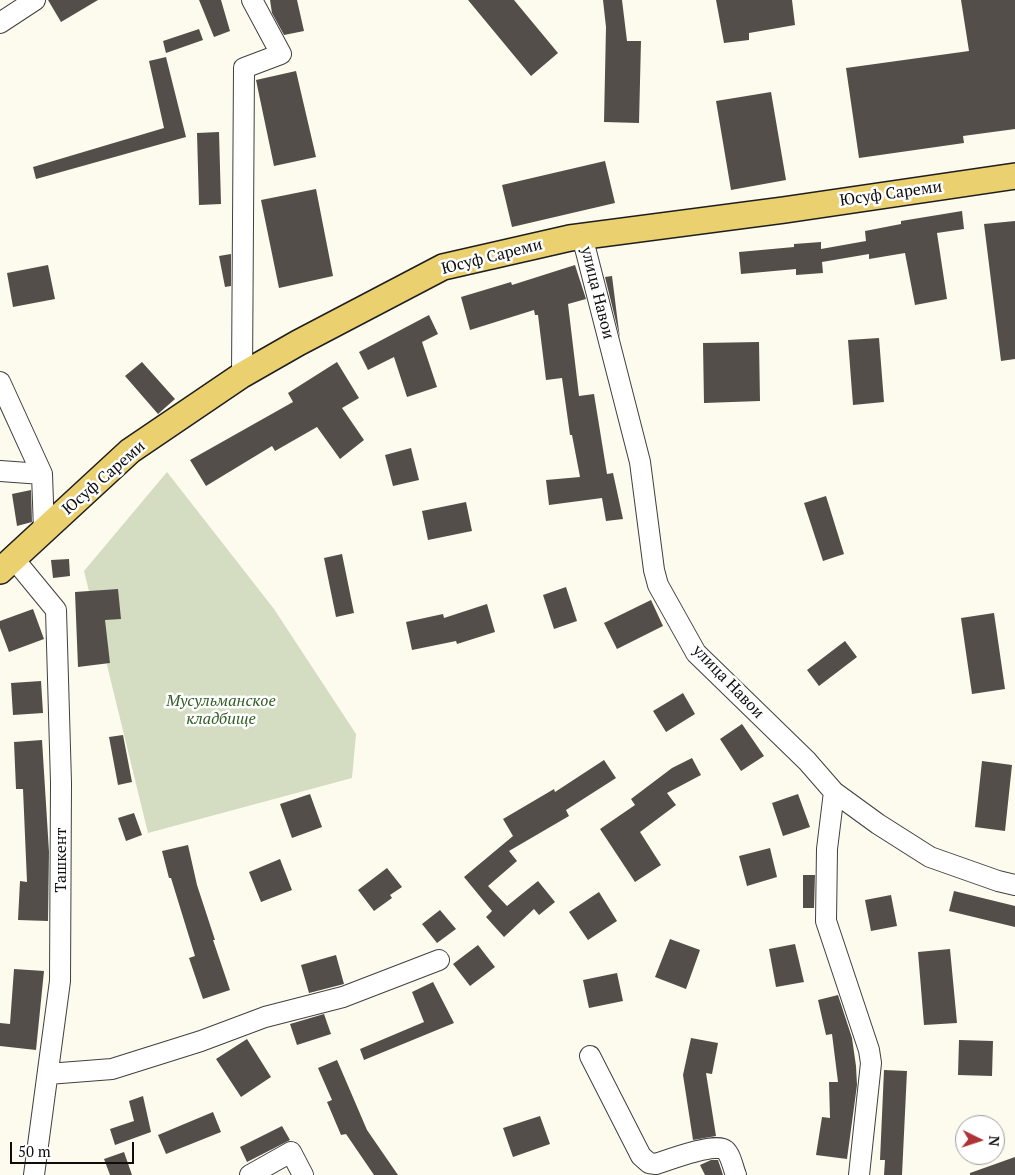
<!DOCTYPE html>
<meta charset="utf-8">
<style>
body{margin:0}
#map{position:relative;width:1015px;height:1175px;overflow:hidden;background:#fdfbee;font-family:"PT Serif",serif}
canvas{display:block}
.north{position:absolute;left:955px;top:1115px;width:50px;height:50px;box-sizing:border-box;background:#fff;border:1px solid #9e9e9e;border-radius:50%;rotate:94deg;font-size:14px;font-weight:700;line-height:20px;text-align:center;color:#0d0d0d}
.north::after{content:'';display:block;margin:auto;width:18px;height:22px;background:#af3236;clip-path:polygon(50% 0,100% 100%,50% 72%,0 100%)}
.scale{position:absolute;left:10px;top:1142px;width:124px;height:22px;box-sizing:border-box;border:2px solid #0d0d0d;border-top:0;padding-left:6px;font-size:15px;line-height:18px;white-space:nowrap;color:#0d0d0d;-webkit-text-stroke:4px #fff;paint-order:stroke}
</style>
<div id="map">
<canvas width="1015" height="1175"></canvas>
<div class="north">N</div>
<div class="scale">50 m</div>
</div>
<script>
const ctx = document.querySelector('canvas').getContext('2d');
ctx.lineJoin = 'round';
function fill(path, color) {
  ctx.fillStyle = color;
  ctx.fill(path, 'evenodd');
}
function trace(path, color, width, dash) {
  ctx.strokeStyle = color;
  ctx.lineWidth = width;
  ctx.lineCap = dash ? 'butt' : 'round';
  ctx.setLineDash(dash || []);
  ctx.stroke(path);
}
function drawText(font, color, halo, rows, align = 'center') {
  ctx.font = font + ' "PT Serif",serif';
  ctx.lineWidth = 5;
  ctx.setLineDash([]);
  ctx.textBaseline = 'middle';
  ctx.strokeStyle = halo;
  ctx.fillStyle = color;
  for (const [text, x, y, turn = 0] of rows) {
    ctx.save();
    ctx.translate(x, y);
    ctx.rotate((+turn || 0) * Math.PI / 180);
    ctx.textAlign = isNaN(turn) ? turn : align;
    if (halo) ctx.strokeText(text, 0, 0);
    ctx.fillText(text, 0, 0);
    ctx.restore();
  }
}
fill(new Path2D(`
 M167,472L274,609L356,734L352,778L148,833L84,571Z`), '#d4ddc1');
fill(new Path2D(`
 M48,0H98L61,22Z
 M199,0H221L230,31L214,37Z
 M270,0H297L304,31L284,35L272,13Z
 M468,0H514L558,53L531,76Z
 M603,0H622L627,41H641L639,123L604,122L606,27Z
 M716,0H792L795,25L749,33V40L724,43Z
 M961,0H1015V129L963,136L964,143L859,158L846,68L969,51Z
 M199,29L203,40L166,53L163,41Z
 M166,57L186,137L36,179L33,167L164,128L149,61Z
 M296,71L316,157L274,166L256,80Z
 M771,92L786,180L731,190L716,101Z
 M219,132L221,204L199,205L197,133Z
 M605,161L615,203L512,227L502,185Z
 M316,189L333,276L279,288L261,200Z
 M962,211L964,229L937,233L947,299L915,305L905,253L869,259V254L822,262L823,273L796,275V269L741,274L739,252L794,247V244L821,242V249L866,241L865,231L901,224V221Z
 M1015,221V359L1001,361L984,224Z
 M231,254V286L225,287L219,256Z
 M48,265L55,299L13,307L7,273Z
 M575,265L586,299L568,304L579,396L594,394L607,474L613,473L623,519L606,521L602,498L549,505L546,480L580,477L572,435H570L562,378L546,380L538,315H535L534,310L470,330L461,297L511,282L512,285Z
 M612,276L617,316L620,338L605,277Z
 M429,315L438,334L422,342L437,387L407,397L394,357L368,370L359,352Z
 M879,338L884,402L853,405L848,340Z
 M759,342L760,401L704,403L703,343Z
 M142,362L175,399L158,414L125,376Z
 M337,362L359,398L342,408L364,440L340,459L317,427L275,451L272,446L206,486L190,460L293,402L288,393Z
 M411,448L419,480L393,486L385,455Z
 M31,490L32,522L17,526L12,494Z
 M826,496L844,554L823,561L804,503Z
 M466,502L472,531L428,540L422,511Z
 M342,554L354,613L336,617L324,558Z
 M69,559L70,576L53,578L51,560Z
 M566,587L577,621L554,629L543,595Z
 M118,589L121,619L105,620L110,663L78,667L75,592Z
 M651,600L663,626L617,649L604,623Z
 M487,604L495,632L457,644L456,641L412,650L406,622L443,614L444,618Z
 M33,609L44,639L9,652L0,628V621Z
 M994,613L1005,689L972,694L961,618Z
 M845,641L857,657L819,686L807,670Z
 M41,681L43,713L13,715L11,683Z
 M683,693L695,714L666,732L653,711Z
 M742,724L764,756L741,771L720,739Z
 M123,735L132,782L118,785L109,737Z
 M42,740L49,852L48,921L18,920L20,881L27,882L23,789H16L14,742Z
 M692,758L701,775L667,793L676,805L640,832L661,865L635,882L600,829L635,805L631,799L672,768Z
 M604,760L616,778L566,810L569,816L509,851L517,861L488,886L507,906L538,881L555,902L539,915L534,909L504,937L486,917L492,911L464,877L513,836L503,819L554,789L555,792Z
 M982,761L1012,765L1005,831L975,827Z
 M310,794L322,827L292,838L280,804Z
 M798,794L810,827L783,836L772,803Z
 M134,813L142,835L126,841L118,818Z
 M188,845L197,885L215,940H213L230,990L203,999L189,958L195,956L171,878H169L162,851Z
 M770,848L777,877L747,886L739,856Z
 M280,859L292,890L261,902L249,872Z
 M387,868L402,887L390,895L392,898L374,911L358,890Z
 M803,875H815L814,908H803Z
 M954,891L1015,906V927L949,911Z
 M599,892L617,921L588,940L569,912Z
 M891,895L897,926L871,931L865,900Z
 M440,910L456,929L437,943L422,924Z
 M670,939L700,950L686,989L655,977Z
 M795,944L804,982L776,987L769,949Z
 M478,945L495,967L470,986L453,964Z
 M950,949L957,1023L924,1025L918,952Z
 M336,955L344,984L309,993L301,965Z
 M14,969L44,971L36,1050L0,1046V1023L10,1024Z
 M617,973L623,1001L589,1008L583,980Z
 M433,982L454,1023L364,1060L360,1049L424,1022L412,992Z
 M838,995L852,1038L856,1066L857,1085L847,1159L816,1155L822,1117L830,1118L829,1082H838L832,1034L826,1035L818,1000Z
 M324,1014L331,1034L297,1045L290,1024Z
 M691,1038L718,1043L712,1074L706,1073L716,1136L693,1140L683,1075Z
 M247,1039L271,1077L241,1097L216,1059Z
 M959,1040L993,1041L992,1076L958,1075Z
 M337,1060L367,1130L398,1175H374L346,1134L341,1135L327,1102L332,1100L318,1068Z
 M884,1070L907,1071L902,1175H884L885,1160H880Z
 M143,1096L151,1132L115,1145L110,1129L134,1121L129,1101Z
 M213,1112L221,1132L166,1154L158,1135Z
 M540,1116L550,1144L513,1157L503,1128Z
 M282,1126L290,1140L247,1162L240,1147Z
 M124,1152L132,1175H110L104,1159Z
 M1015,1157V1175H970V1173Z
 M711,1160H718L723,1175H705L700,1165Z`), '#544e4a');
const minor = new Path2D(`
 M0,23L35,0
 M582,236L640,462L654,570L658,585L696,653L807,761L834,792L878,824L930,857L998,881L1015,885
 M242,375L244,68L281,54L252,0
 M0,382L42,474L44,531
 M0,471L42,474
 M14,559L56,610L61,783L60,981L34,1175
 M834,792L827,849L826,921L869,1050L871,1063L859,1175
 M590,1056L641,1156L649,1163L656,1164C668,1160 716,1142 725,1150C731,1155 733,1168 736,1175
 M48,1074L112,1069L201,1041L265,1017L343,997L439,960
 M250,1175L291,1152L303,1175`);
const major = new Path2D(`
 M0,571L130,451L242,375L298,343L443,267L570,238L784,210L1015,176`);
trace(minor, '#404040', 22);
trace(major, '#1e1e1e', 28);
trace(minor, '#fff', 20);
trace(major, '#ebd070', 25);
drawText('16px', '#0d0d0d', '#fff', [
 ["Юсуф Сареми",891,194,-8],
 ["Юсуф Сареми",492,257,-14],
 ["улица Навои",597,293,76],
 ["Юсуф Сареми",104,478,-41],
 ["улица Навои",728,682,46],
 ["Ташкент",61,860,-90]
]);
drawText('italic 16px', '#2f5e24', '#fff', [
 ["Мусульманское",221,701],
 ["кладбище",221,719]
]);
</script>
